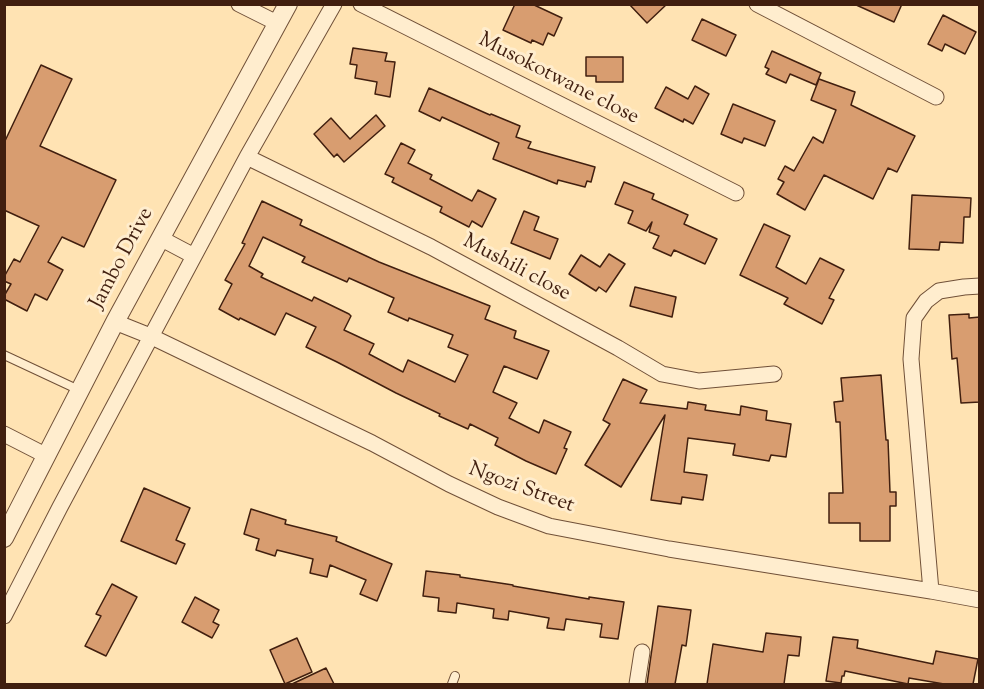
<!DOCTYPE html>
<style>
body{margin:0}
#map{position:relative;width:984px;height:689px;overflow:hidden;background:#ffe3b3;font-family:"Sorts Mill Goudy",serif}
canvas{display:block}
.frame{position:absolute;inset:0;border:6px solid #411f0f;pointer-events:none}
</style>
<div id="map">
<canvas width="984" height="689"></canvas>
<div class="frame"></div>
</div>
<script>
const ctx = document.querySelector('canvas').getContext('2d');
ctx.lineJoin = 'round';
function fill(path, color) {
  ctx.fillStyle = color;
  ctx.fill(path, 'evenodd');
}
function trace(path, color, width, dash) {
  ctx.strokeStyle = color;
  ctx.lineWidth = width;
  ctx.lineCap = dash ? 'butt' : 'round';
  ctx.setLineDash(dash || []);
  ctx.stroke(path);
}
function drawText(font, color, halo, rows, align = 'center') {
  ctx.font = font + ' "Sorts Mill Goudy",serif';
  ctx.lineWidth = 6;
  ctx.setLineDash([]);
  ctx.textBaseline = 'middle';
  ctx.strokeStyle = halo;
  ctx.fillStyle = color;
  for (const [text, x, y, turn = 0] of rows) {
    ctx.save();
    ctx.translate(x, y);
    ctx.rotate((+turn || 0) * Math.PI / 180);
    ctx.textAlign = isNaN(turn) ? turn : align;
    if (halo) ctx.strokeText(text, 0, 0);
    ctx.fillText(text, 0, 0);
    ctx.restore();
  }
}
const building = new Path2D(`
 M515,4H532L562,18L554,36L548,33L543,45L532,40L531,43L503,30Z
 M629,4H667L647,23Z
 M854,4H902L894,22Z
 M943,15L976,32L965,54L945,44L942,51L928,44Z
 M702,19L736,35L726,56L692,40Z
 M353,48L387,53L385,61L395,62L390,97L375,94L377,82L355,78L357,65L350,64Z
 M772,51L821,73L816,85L790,74L786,83L766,74L769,69L765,67Z
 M586,57H623V82H596V76H586Z
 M41,65L72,79L40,146L116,180L84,247L62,237L48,262L63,270L47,300L35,294L27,311L4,299V296L11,284L4,281V277L14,259L20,262L39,226L4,210V143Z
 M819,79L855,92L851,105L915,136L897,172L888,168L873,199L824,175L805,210L777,194L784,182L778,179L785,166L794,171L813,137L823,143L836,110L811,100Z
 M695,86L709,94L693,124L684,119L683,122L655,108L666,87L688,99Z
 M429,88L490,115L491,114L520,126L516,137L531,142L528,148L595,167L591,182L587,181L585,187L558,180L557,184L493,159L499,143L442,117L440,121L419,111Z
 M733,104L775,121L765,146L744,138L742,143L721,134Z
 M376,115L385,126L344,162L337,154L334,157L314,134L331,118L350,139Z
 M401,143L415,150L408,163L432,175L430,179L472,201L478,190L496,199L482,227L472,221L469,227L440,212L442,207L392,182L394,178L385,174Z
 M624,182L654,194L652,199L688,215L684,224L717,239L705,264L674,250L671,256L653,248L659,236L649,232L652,222L646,231L628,223L633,211L615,204Z
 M912,195L971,198L970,217H964L963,243L940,242L939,250L909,249Z
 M262,201L302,220L300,225L379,262L490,306L485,319L516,331L514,338L549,351L537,379L504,366L493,392L517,403L509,418L539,433L544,420L571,432L564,448L567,449L556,474L526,461L495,445L498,438L470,424L468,429L439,416L440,414L396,393L337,362L306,347L316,327L286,313L275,335L240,318L239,320L219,309L232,284L225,280L245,244L242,243ZM263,237L305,257L302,262L347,282L349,278L394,298L388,312L408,321L409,318L453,335L448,347L468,355L455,382L408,360L403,372L369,354L374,344L344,330L351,316L349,314L314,297L312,301L261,277L263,274L249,266Z
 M524,211L539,217L534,230L558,239L550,259L511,243Z
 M764,224L790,236L776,267L806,284L820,258L844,270L829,298L834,300L822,324L784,304L788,298L740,275Z
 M609,254L625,264L606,292L599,287L596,291L569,274L581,255L600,267Z
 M635,287L676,297L672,317L630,306Z
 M969,314V318L980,317V402L961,403L957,358L952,359L949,315Z
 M881,375L886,440H888L890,492H896V506H890V541H860V523H829V493H843L840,422H836L834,402L843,401L841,378Z
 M623,379L647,390L640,403L687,409L688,402L706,405L705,410L740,415L741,406L767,411L766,420L791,424L786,457L771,455L769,461L733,455L735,444L688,438L684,472L707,475L703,500L682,497L681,504L651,500L665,415L621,487L585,465L610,424L603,420Z
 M144,488L190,508L176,540L185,544L176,564L121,541Z
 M251,509L286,520L285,524L337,537L336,541L392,564L377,601L360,594L366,580L330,565L327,577L310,573L313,559L277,550L275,556L256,550L259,539L244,534Z
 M426,571L460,575V577L513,585V586L589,599V597L624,602L618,639L600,637L602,624L566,619L564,630L547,628L549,618L509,611L508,620L493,618L494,609L457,603L456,613L438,611L439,598L423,596Z
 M112,584L137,597L106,656L85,646L101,616L96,614Z
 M195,597L219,610L213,622L219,625L212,638L182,622Z
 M658,606L691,610L686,646L682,645L675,684H647Z
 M766,633L801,637L799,656L788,655L784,684H707L713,644L763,652Z
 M833,637L858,640L857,648L933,664L936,651L978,659L973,684H944L909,678L908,684L845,671L844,676H842L841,683L826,681Z
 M297,638L312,672L285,684L270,650Z
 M326,668L334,684H292Z`);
fill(building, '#d89d70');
trace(building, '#411f0f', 1.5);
const service = new Path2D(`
 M4,355L79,390
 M452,684L455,676`);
const minor = new Path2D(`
 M239,4L277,23
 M361,4L736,193
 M757,4L936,97
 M247,157L431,247L618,348L662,374L699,381L774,374
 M160,238L194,256
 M115,322L150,336L372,443L449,484L498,507L549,526L669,549L931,591L980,600
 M4,434L47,456
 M931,591L911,359L914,318L926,301L939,291L964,287L980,286
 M4,616L60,507L247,157L334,4
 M637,684L642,652`);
const tertiary = new Path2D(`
 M4,538L115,322L288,4`);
trace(service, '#705038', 10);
trace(minor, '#705038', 17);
trace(tertiary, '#705038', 20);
trace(service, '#ffedce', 8);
trace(minor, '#ffedce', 15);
trace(tertiary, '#ffedce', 18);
drawText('21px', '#411f0f', '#ffedce', [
 ["Musokotwane close",558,80,27],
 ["Jambo Drive",123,259,-62],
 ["Mushili close",516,269,28],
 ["Ngozi Street",521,489,20]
]);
</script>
